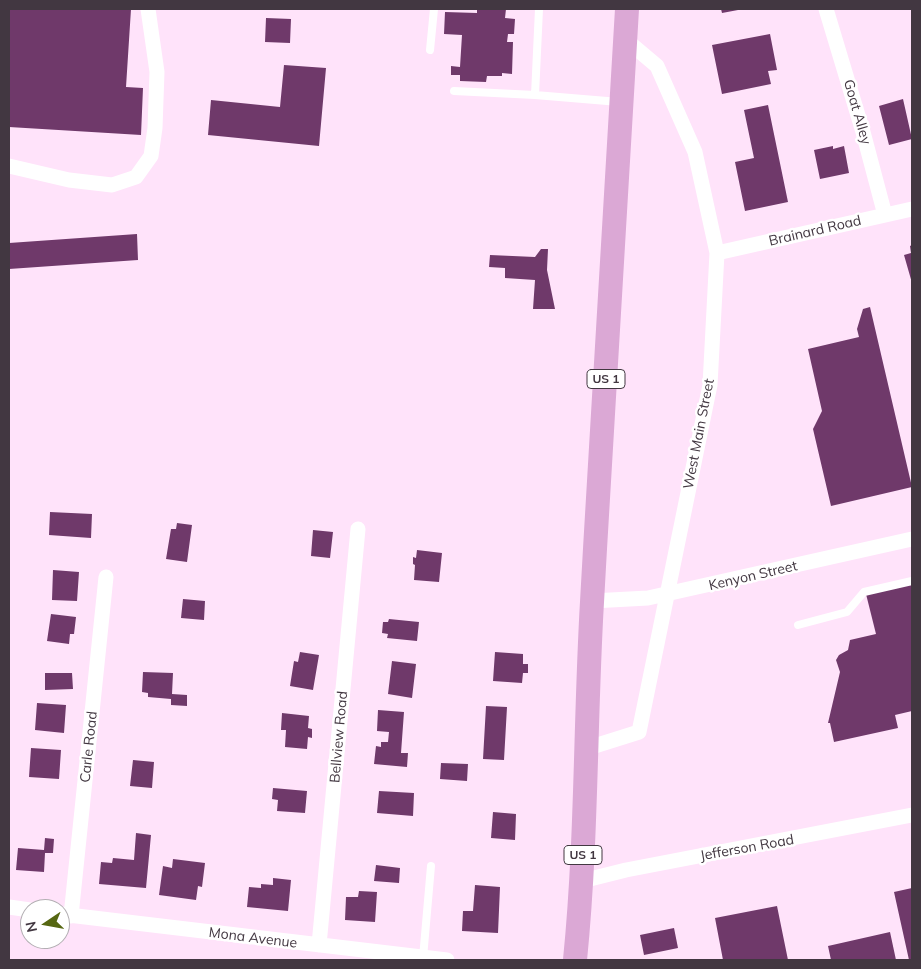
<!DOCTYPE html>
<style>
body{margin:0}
#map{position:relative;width:921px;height:969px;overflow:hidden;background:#ffe3fa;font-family:Mulish,sans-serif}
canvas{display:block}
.frame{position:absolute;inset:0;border:10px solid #423741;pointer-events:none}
.north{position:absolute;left:20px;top:899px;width:50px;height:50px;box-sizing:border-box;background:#fff;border:1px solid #b3afb3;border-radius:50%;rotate:258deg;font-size:14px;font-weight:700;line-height:20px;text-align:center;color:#423741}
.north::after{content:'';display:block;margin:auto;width:18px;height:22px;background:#566712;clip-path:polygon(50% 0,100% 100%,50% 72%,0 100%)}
</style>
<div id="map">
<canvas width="921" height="969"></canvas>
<div class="frame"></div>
<div class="north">N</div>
</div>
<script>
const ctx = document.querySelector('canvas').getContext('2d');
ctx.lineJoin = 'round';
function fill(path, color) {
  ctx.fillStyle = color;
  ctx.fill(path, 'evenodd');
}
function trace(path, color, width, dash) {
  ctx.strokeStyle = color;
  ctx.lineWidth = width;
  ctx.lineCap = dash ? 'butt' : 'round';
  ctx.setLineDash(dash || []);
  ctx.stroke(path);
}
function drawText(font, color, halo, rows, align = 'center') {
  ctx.font = font + ' Mulish,sans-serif';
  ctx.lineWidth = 5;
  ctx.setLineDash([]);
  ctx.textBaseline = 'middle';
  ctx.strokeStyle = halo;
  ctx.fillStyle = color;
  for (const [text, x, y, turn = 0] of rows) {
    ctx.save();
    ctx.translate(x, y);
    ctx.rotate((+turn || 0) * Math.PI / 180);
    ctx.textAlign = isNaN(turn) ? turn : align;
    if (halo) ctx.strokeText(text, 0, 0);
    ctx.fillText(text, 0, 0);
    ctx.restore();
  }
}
fill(new Path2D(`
 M9,9H131L126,87L143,88L141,135L9,127Z
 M477,9H506L505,18L515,19L514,34H508L507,42H513L512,74L502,73V76H487L486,82L460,81V75H451V66L460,67L462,35L444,34L445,12L477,13Z
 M721,9H738V10L722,13Z
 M266,18L291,19L290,43L265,42Z
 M770,34L777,70L768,71L771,84L722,94L712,45Z
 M284,65L326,68L319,146L208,135L211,100L280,107Z
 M903,99L912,139L889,145L879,106Z
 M768,105L788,202L745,211L735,162L754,158L744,110Z
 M833,146V149L844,146L849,173L820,179L814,150Z
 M137,234L138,260L9,269V243Z
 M912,245V283L904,255L911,253L910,246Z
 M541,249H548L547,270L555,309H533L535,280L505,278V268L489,267L490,255L535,257Z
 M870,307L912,487L831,506L813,429L822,411L808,349L859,337L857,329L863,309Z
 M50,512L92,514L91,538L49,535Z
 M177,523L192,525L187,562L166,559L171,529H176Z
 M313,530L333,532L330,558L311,556Z
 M417,550L442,553L439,582L414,580L415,565L413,564V557L416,558Z
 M53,570L79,572L77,601L52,600Z
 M912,584V711L895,715L898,728L834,742L830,723H828L840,672L836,660L839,655L848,650L850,640L876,634L866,594Z
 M183,599L205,601L204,620L181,618Z
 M51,614L76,617L74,634H70L69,644L47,641Z
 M389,619L419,622L417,641L387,638L388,634L382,633L383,622H388Z
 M300,652L319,655L313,690L290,686L294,661L298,662Z
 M495,652L523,654V664H528V673H523L522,683L493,681Z
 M392,661L416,664L412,698L388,694Z
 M143,672L173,673L172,694L187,695V706L171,705V699L148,697V693L142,692Z
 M45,673H72L73,689L45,690Z
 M37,703L66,705L64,733L35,730Z
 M486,706L507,707L504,760L483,759Z
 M378,710L404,712L401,753H408L407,767L374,764L376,746L381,747V742H388L389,732L377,731Z
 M282,713L309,716L308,728L312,729V738L308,737L307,749L285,747L286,730H281Z
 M31,748L61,750L59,779L29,777Z
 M133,760L154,762L152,788L130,786Z
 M441,763L468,764L467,781L440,779Z
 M273,788L307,791L305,813L277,811L278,800L272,799Z
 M379,791L414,793L413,816L377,813Z
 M493,812L516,814L515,840L491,838Z
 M136,833L151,835L146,888L99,884L101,862L112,863L113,858L134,860Z
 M45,838L54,839L53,853H45L44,872L16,870L18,848L44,850Z
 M173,859L205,863L202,887L198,886L196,900L159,895L163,866L172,868Z
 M376,865L400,868L399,883L374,881Z
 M273,878L291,880L288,911L247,907L249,887L261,888V884L273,885Z
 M475,885L500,887L498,933L462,931L463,911H473Z
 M912,888V960H909L894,892Z
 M359,891L377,892L375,922L345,920L346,897H358Z
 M777,906L788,960H723L715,918Z
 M674,928L678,948L644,955L640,935Z
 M890,932L896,960H831L828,946Z`), '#6f396a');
trace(new Path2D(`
 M539,9L535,95L619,102
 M430,50L434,9
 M454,91L535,95
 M798,625L847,612L864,592L912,581
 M423,958L431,866`), '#fff', 8);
trace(new Path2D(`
 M826,9L863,132L885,215
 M9,166L69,180L112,185L136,177L151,156L155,128L157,72L148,9
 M717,253L912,209
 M592,601L648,598L912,539
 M585,749L639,732L710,385L717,253L695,152L657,66L625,39
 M582,881L626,870L912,815
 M9,907L30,910
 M60,914L447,960
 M71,916L106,577
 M319,945L358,529`), '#fff', 15);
trace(new Path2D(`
 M575,960C587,841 585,721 592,602C603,404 616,206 627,9`), '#dba8d5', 24);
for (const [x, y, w] of [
 [606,379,38],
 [583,855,38]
]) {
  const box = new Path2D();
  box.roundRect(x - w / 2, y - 9.5, w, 19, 4);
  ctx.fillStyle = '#fff';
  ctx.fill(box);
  trace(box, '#423741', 1);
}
drawText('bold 12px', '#423741', null, [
 ["US 1",606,379],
 ["US 1",583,855]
]);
drawText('14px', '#423741', '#fff', [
 ["Goat Alley",857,112,74],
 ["Brainard Road",815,231,-13],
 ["West Main Street",699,434,-79],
 ["Kenyon Street",753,576,-13],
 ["Bellview Road",339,737,-85],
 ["Carle Road",89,747,-84],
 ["Jefferson Road",747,848,-10],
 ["Mona Avenue",253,938,7]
]);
</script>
